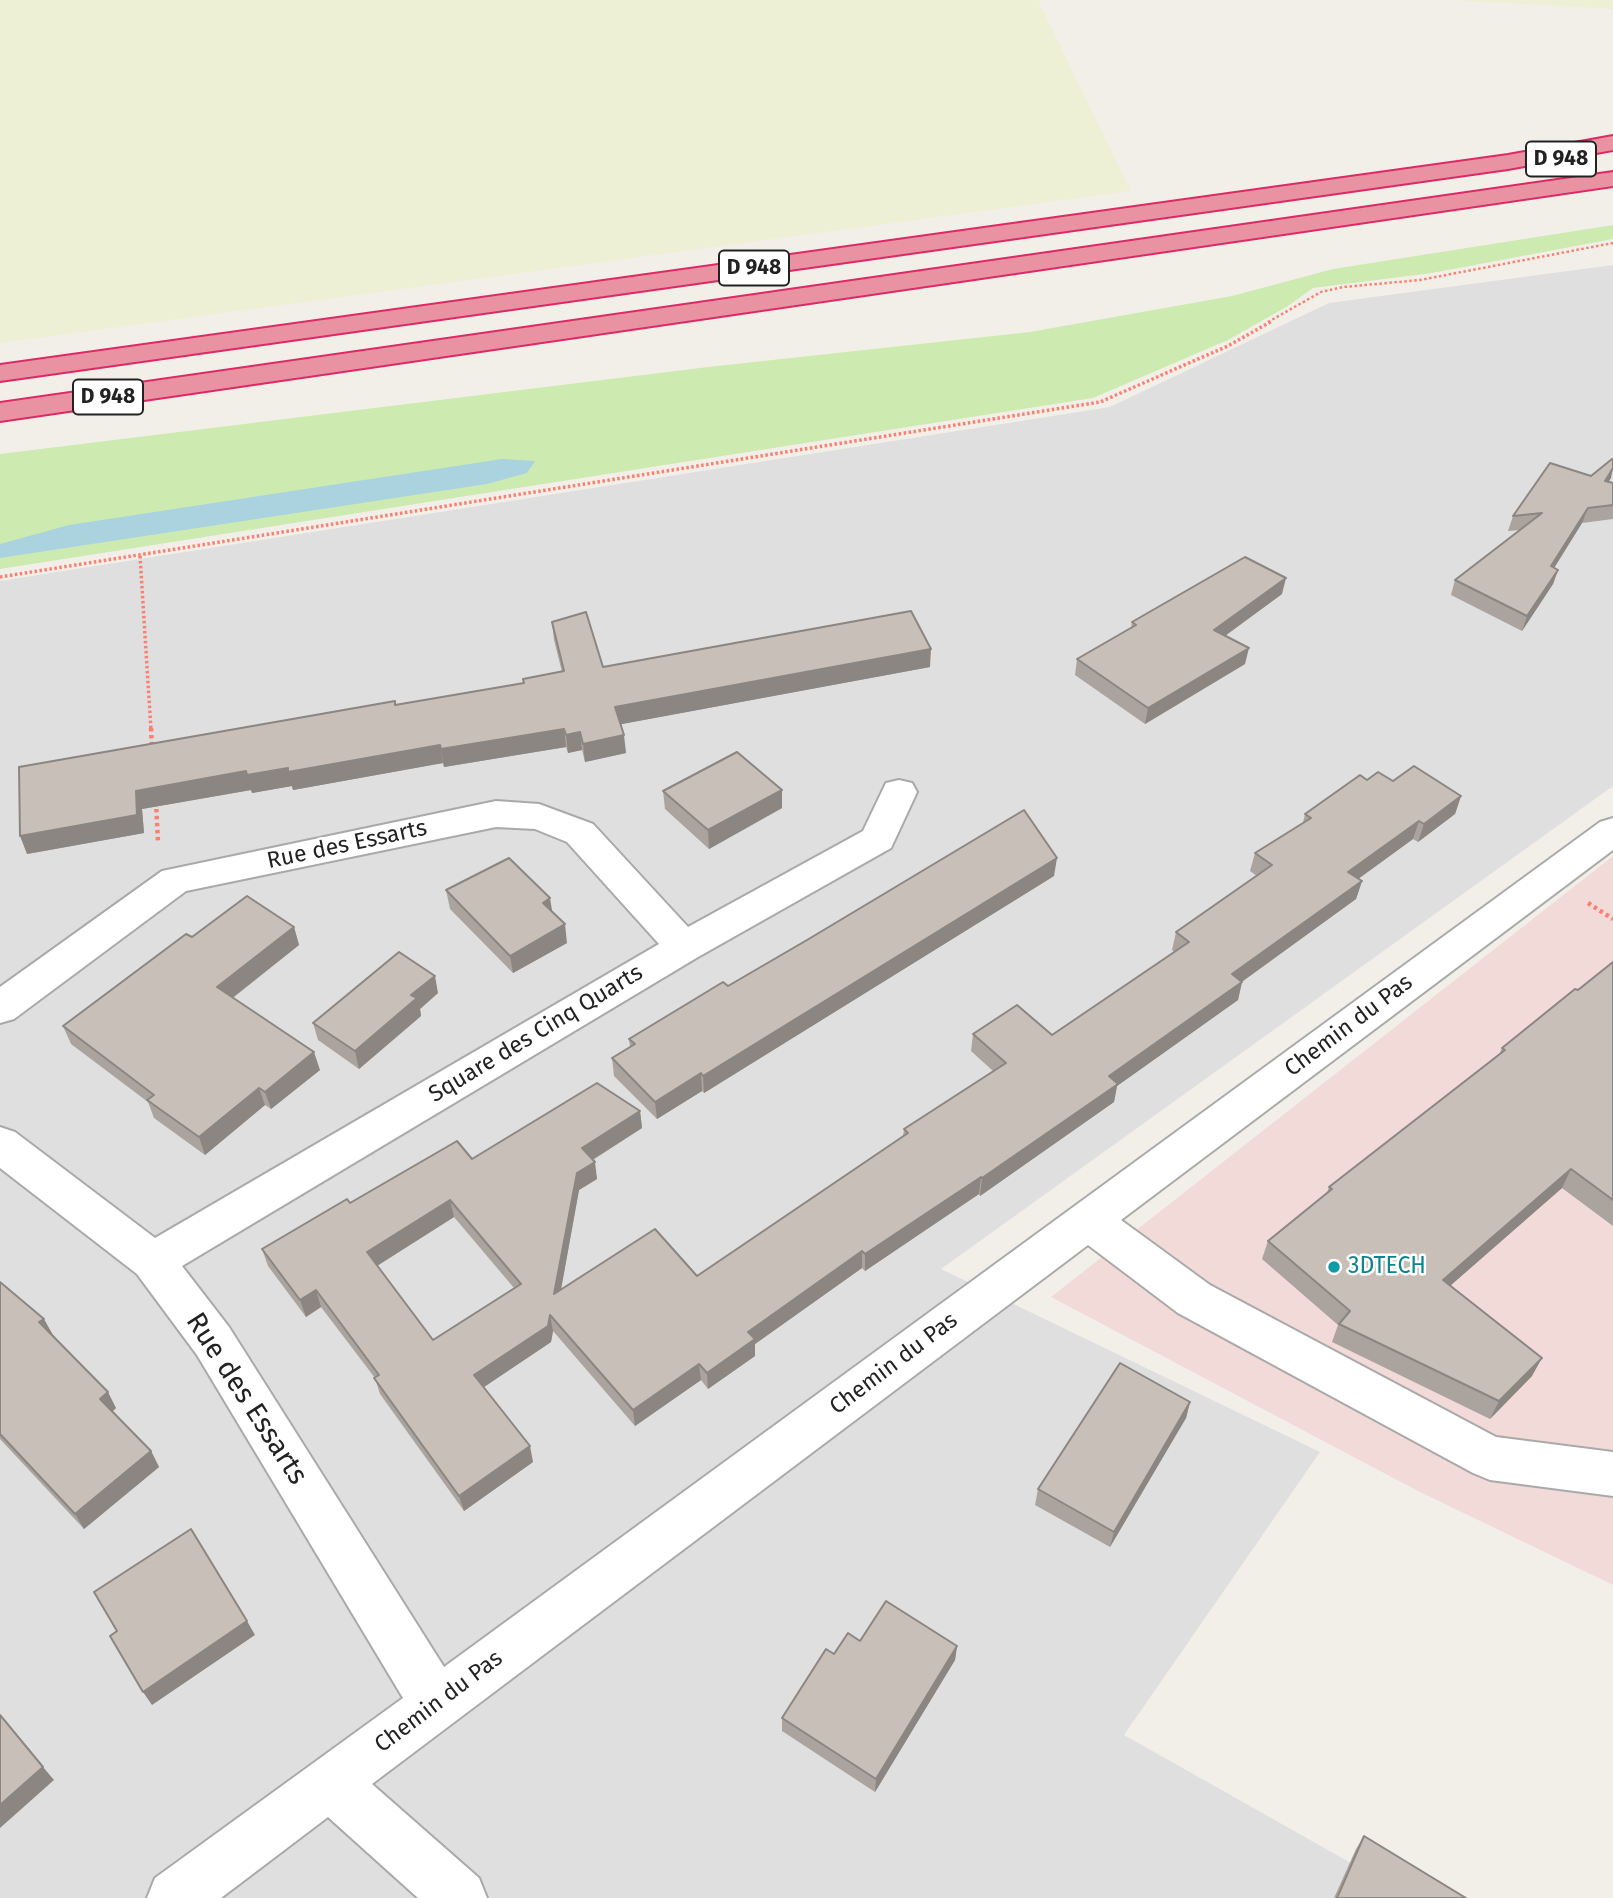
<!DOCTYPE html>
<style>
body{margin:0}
canvas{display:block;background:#f2efe9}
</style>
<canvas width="1613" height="1898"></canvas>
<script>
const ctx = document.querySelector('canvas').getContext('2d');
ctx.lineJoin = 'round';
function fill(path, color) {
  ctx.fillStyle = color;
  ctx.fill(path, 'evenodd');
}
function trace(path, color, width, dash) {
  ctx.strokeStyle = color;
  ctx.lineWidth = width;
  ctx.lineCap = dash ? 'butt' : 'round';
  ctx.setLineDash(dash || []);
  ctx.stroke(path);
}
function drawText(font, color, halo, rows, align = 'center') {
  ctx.font = font + ' "Fira Sans",sans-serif';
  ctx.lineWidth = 5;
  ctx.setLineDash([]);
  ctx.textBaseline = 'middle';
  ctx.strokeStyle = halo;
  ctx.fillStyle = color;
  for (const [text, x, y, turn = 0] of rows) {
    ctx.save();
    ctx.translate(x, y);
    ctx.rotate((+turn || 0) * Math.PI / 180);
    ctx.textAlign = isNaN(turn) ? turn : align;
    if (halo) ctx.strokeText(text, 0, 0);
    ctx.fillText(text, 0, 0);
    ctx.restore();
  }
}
fill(new Path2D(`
 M1613,265V786L941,1269L1320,1452L1124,1735L1413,1898H0V581L1110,407L1329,303Z`), '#e0dfdf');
fill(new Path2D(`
 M1613,856V1585L1418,1491L1051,1297Z`), '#f2dad9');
fill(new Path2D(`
 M0,0H1038L1131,191L0,343Z
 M1451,0H1613V9Z`), '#eef0d5');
fill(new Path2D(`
 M1613,225V239L1432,273L1313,288L1288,306L1228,340L1093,398L0,569V454L708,367L1030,332L1232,296L1333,269Z`), '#cdebb0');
fill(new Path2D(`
 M502,459L535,461L527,473L487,484L0,558V544L69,525Z`), '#aad3df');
const minor = new Path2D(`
 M899,780L912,783L917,792L891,848L698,957L182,1266L229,1327L444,1667L1600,822L1613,818V850L1121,1220L1210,1285L1496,1437L1613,1452V1496L1490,1480L1473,1473L1178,1313L1088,1245L372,1784L479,1878L487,1898H418L328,1817L221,1898H147L155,1878L403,1698L197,1355L137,1274L0,1168V1127L15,1132L155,1238L659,944L567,842L535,829L496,827L186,891L14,1019L0,1023V987L162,871L496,801L539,804L593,824L688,927L863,831L886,783Z`);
const highway = new Path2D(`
 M1613,136V150L1508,169L0,381V365L1508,155Z
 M1613,172V186L0,421V403Z`);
trace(minor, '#a9a9a9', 4);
trace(highway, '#dc2a67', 4);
trace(new Path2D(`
 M1268,322L1321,292L1343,287L1420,280L1613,243`), '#fa8072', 2.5, [2.5, 2.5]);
trace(new Path2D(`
 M140,556L151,730
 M0,577L1100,402L1228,346L1272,321`), '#fa8072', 3.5, [2.5, 2.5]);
trace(new Path2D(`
 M151,728L152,748
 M156,802L158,842
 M1588,903L1613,919`), '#fa8072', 4.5, [3.5, 3.5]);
fill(minor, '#fff');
fill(highway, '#e892a2');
fill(new Path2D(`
 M1591,476L1611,478L1608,482L1613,483V519L1582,523L1554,568L1558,570L1553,584L1522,631L1451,595L1455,580L1521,530L1508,531L1513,516Z
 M1282,594L1225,636L1245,664L1145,724L1075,675L1077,659L1131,628L1132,622Z
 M552,622L603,667H930L621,724L626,753L585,762L582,750L568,753L566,747L444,767L443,763L293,790L292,786L252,793L251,790L142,809L144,833L27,854L395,705L523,683L562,672L554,640Z
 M1367,780L1393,781L1461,796L1455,814L1418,842L1413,839L1358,879L1362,881L1356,899L1242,981L1238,1000L1117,1086L1114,1102L980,1196L979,1194L865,1271L862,1268L755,1344V1356L708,1389L701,1380L635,1426L553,1331L551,1342L484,1387L533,1462L464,1511L380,1394L375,1378L321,1307L306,1317L268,1266L262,1249L350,1203L472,1159L640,1111L642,1128L593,1160L597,1179L579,1190L561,1290L697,1276L903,1136L904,1129L993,1071L971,1051L973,1034L1052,1035L1174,952L1172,950L1176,932L1257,876L1250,871L1255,853L1303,823L1305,814ZM454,1217L514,1288L433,1340L377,1266Z
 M663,791L782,808L709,849L665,809Z
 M1054,876L704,1093L702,1091L657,1119L614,1076L612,1058L630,1047L629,1039L728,986Z
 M446,890L552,912L567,943L513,973L450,909Z
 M294,927L299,945L233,998L320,1070L271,1109L265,1105L205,1155L154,1118L148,1102L71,1044L63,1026L192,937Z
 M1613,962V1226L1562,1188L1450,1286L1532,1376L1490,1419L1332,1342L1338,1325L1262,1259L1268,1241L1327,1193L1329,1187L1499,1055L1502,1048Z
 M438,993L420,1009L421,1016L359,1069L318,1040L313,1023Z
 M0,1282L53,1335L116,1408L112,1411L151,1451L159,1467L84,1529L0,1439Z
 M1190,1402L1186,1418L1110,1547L1035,1505L1038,1489Z
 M860,1641L957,1646L955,1660L875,1792L782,1731V1718L834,1654Z
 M1364,1836L1466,1898H1334L1356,1849Z`), '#aba49e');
fill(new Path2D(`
 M1613,468L1611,478L1600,495L1605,481Z
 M1588,508L1582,523L1546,581L1551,566Z
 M1558,570L1553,584L1522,631L1527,616Z
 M1286,578L1282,594L1211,646L1214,630Z
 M1249,648L1245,664L1145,724L1148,708Z
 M931,649L930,667L617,725L615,707Z
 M564,729L566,747L444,767L441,749Z
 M580,732L582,750L568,753L566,735Z
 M624,735L626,753L585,762L583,744Z
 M440,745L443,763L293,790L292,786L252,793L251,790L142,809L144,833L27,854L20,836L136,791L246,771L288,768Z
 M782,790V808L709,849L708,830Z
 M1461,796L1455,814L1418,842L1424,824Z
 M1419,821L1413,839L1343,890L1348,872Z
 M1057,858L1054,876L704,1093L703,1076Z
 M1362,881L1356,899L1228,992L1232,974Z
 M550,898L553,916L543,903Z
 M565,924L567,943L513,973L510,956Z
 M294,927L299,945L223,1005L217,987Z
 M435,976L438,993L420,1009L421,1016L359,1069L355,1051L411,995Z
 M1242,982L1238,1000L1117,1086L1114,1102L980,1196L982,1178L1109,1076Z
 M314,1052L320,1070L271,1109L265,1092Z
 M701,1073L702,1091L657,1119L655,1102Z
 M259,1088L265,1105L205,1155L199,1137Z
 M640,1111L642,1128L584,1165L582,1148Z
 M595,1162L597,1179L579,1190L557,1311L554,1294L577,1173Z
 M1571,1169L1562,1188L1435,1299L1443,1280Z
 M981,1177L979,1194L865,1271V1254Z
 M450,1200L454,1217L372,1269L367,1252Z
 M862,1251V1268L755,1344V1356L708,1389L707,1373L748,1332Z
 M316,1290L321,1307L306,1317L300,1300Z
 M550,1315L553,1331L551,1342L478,1391L474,1375Z
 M44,1319L53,1335L48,1339L39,1322Z
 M1542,1358L1532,1376L1490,1419L1499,1401Z
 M699,1364L701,1380L635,1426L633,1410Z
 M108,1392L116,1408L109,1415L100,1399Z
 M1190,1402L1186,1418L1110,1547L1114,1532Z
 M530,1446L533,1462L464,1511L459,1496Z
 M151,1451L159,1467L84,1529L75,1514Z
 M247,1621L255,1635L152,1705L143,1692Z
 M957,1646L955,1660L875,1792L876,1779Z
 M43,1767L54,1780L0,1828V1805Z`), '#8b8681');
const building = new Path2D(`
 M1612,459L1613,460V468L1605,481L1613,483V505L1588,508L1551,566L1558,570L1527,616L1455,580L1542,513L1513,516L1550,463L1591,476Z
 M1245,557L1286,578L1214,630L1249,648L1148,708L1077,659L1136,625L1132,622Z
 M911,611L931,649L615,707L624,735L583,744L580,732L566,735L564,729L441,749L440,745L288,772V768L247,775L246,771L136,791L137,815L20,836L19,767L395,701V705L524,683L523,679L564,671L552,622L586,612L603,667Z
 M737,752L782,790L708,830L663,791Z
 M1414,766L1461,796L1424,824L1419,821L1348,872L1362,881L1232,974L1242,982L1109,1076L1118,1084L982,1178L981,1177L865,1254L862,1251L748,1332L755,1339L707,1373L699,1364L633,1410L550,1315L548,1326L474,1375L530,1446L459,1496L374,1378L379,1375L316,1290L300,1300L262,1249L347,1199L350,1203L457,1141L472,1159L597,1083L640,1111L582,1148L595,1162L577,1173L554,1294L655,1229L697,1276L908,1133L904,1129L1006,1063L973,1034L1017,1005L1052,1035L1189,942L1176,932L1272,865L1255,853L1311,818L1305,814L1360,775L1367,780L1378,772L1393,781ZM450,1200L521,1284L433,1340L367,1252Z
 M1024,810L1057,858L703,1076L701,1073L655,1102L612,1058L635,1044L629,1039L723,982L728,986L807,940Z
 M509,858L550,898L543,903L565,924L510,956L446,890Z
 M247,896L294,927L217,987L314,1052L265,1092L259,1088L199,1137L147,1100L154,1095L63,1026L186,934L192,937Z
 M399,952L435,976L411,995L417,998L355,1051L313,1023Z
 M1613,962V1200L1571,1169L1443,1280L1542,1358L1499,1401L1339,1324L1350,1311L1268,1241L1332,1189L1329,1187L1505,1050L1502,1048L1575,989L1578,990Z
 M0,1282L44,1319L39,1322L108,1392L100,1399L151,1451L75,1514L0,1434Z
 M1120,1363L1190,1402L1114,1532L1038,1489Z
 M191,1529L247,1621L143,1692L110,1636L117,1631L94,1592Z
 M886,1601L957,1646L876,1779L782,1718L826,1649L834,1654L848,1633L860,1641Z
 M0,1715L43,1767L0,1805Z
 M1364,1836L1466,1898H1337Z`);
fill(building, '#c7bfb8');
trace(building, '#8b8681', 2);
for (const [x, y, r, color] of [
 [1334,1267,7,"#0f9aa8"]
]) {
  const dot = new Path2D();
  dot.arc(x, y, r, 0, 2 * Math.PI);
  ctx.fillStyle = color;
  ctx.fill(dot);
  trace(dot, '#fff', 2.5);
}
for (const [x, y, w] of [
 [1561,159,70],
 [754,268,70],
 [108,397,70]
]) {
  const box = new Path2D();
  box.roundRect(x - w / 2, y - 17.5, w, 35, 5);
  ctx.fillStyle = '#fff';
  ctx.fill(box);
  trace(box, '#222', 2);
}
drawText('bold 21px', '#222', null, [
 ["D 948",1561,159],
 ["D 948",754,268],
 ["D 948",108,397]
]);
drawText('23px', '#222', '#fff', [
 ["Rue des Essarts",347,845,-12],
 ["Chemin du Pas",1349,1026,-37],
 ["Square des Cinq Quarts",536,1034,-31],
 ["Chemin du Pas",894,1364,-37],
 ["Chemin du Pas",439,1702,-37]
]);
drawText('23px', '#0d838f', '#fff', [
 ["3DTECH",1348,1267]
], 'left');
drawText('28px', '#222', '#fff', [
 ["Rue des Essarts",246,1399,57]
]);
</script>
